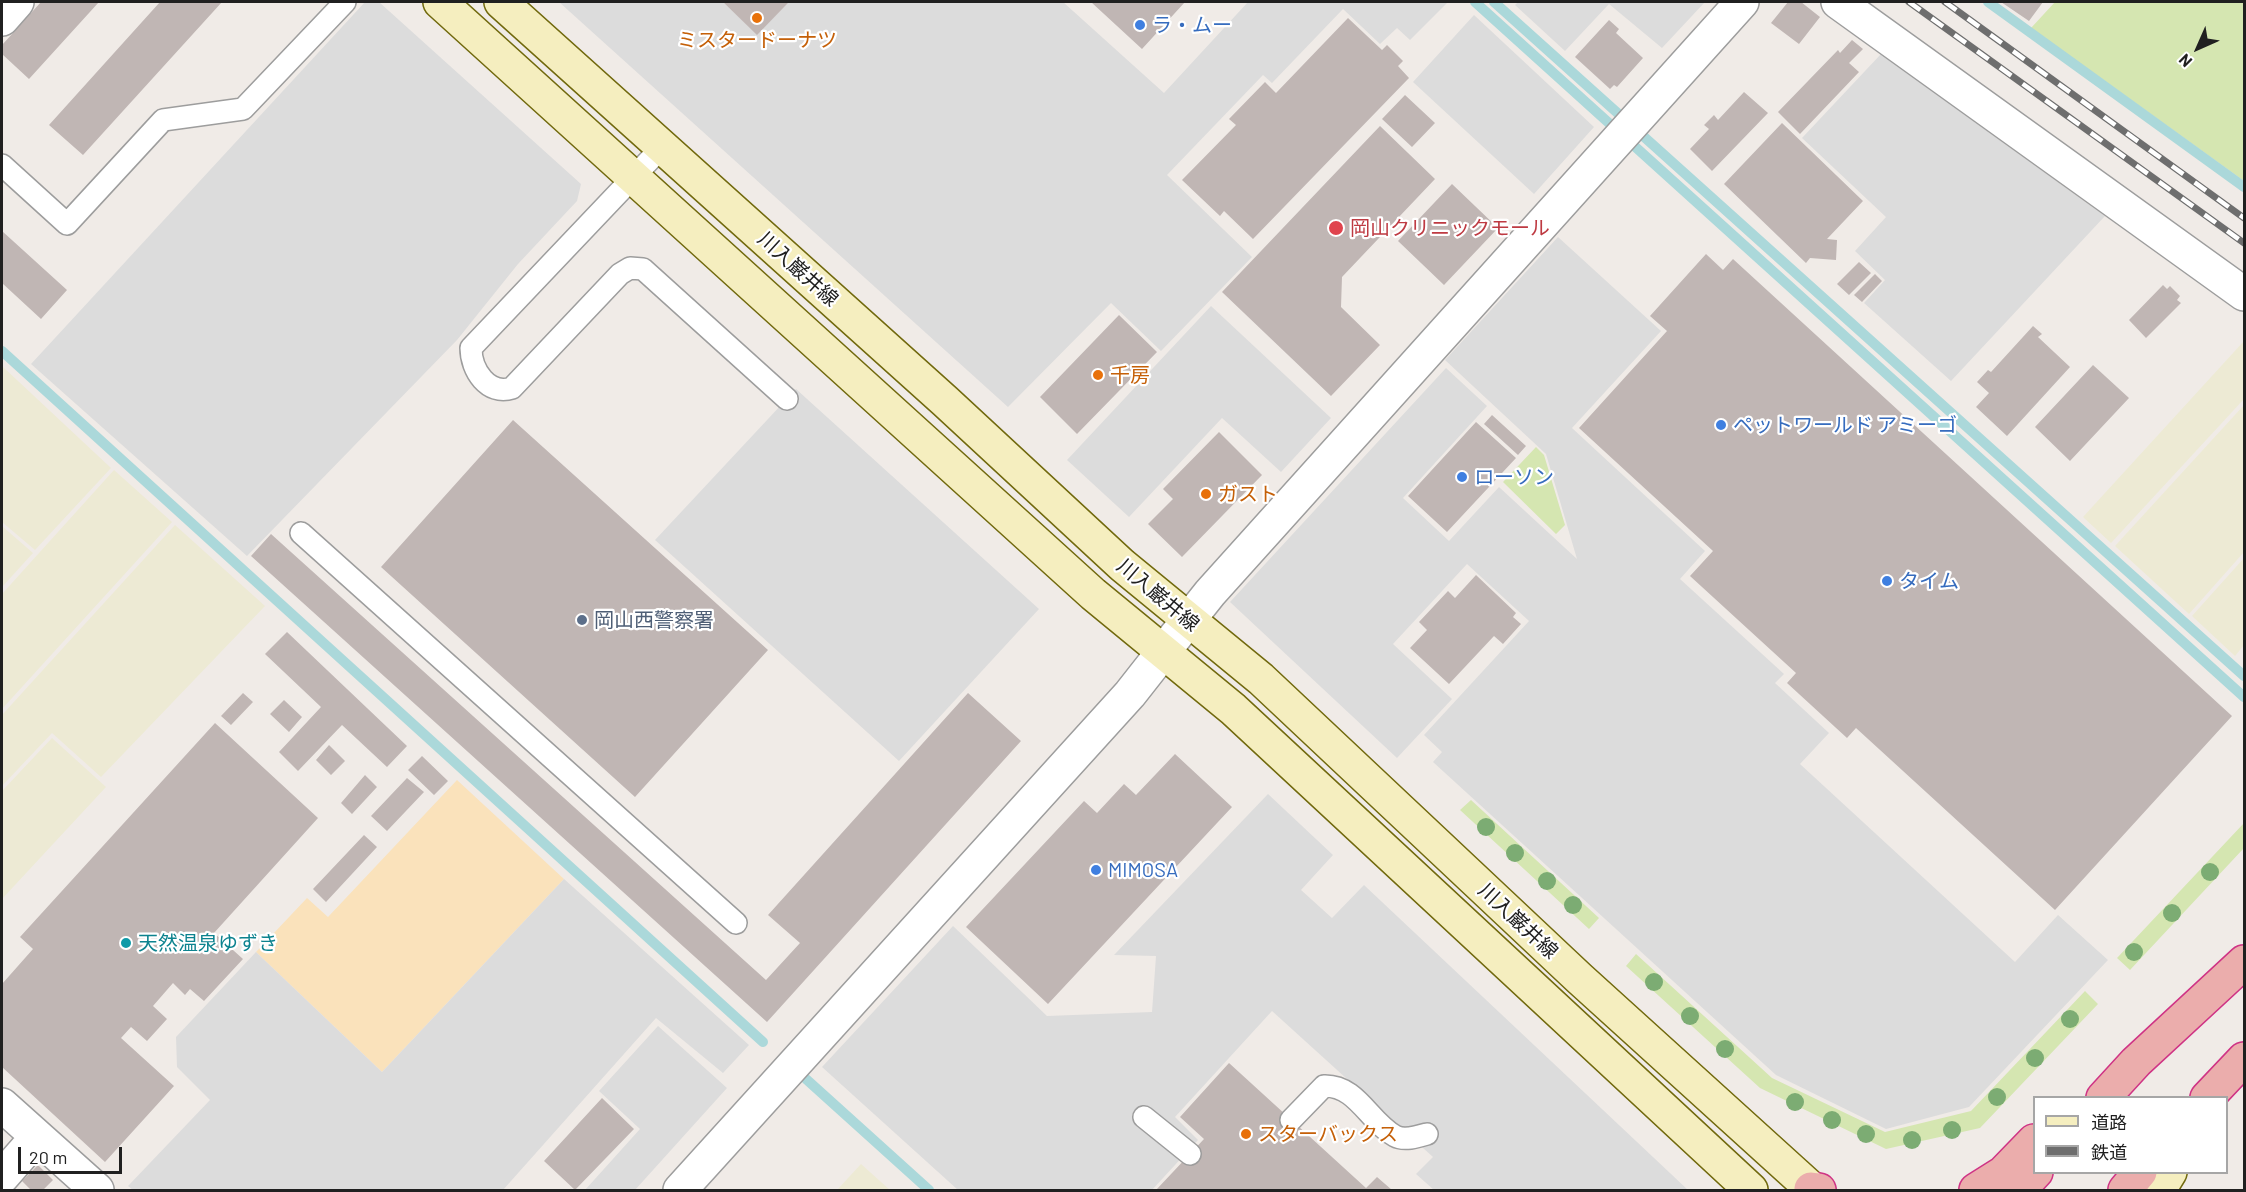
<!DOCTYPE html>
<meta charset="utf-8">
<style>
body{margin:0}
#map{position:relative;width:2246px;height:1192px;overflow:hidden;background:#f0ebe7;font-family:Barlow,"Noto Sans JP",sans-serif}
canvas{display:block}
.frame{position:absolute;inset:0;border:3px solid #202020;pointer-events:none}
.legend{position:absolute;left:2033px;top:1096px;width:195px;height:78px;box-sizing:border-box;background:#fff;border:2px solid #a6a6a6;margin:0;padding:8px 10px;list-style:none;font-size:18px;color:#202020}
.legend li{display:flex;align-items:center;gap:12px;height:30px}
.legend b{width:30px;border:2px solid #a6a6a6}
.north{position:absolute;left:2168px;top:18px;width:60px;height:60px;-webkit-text-stroke:4px #fff;paint-order:stroke;rotate:225deg;font-size:16px;font-weight:700;line-height:24px;text-align:center;color:#202020}
.north::after{content:'';display:block;margin:auto;width:21px;height:27px;background:#202020;clip-path:polygon(50% 0,100% 100%,50% 72%,0 100%)}
.scale{position:absolute;left:18px;top:1147px;width:104px;height:27px;box-sizing:border-box;border:3px solid #202020;border-top:0;padding-left:8px;font-size:18px;line-height:21px;white-space:nowrap;color:#202020;-webkit-text-stroke:4px #fff;paint-order:stroke}
</style>
<div id="map">
<canvas width="2246" height="1192"></canvas>
<div class="frame"></div>
<ul class="legend">
<li><b style="height:8px;background:#f5eebf"></b>道路</li>
<li><b style="height:8px;background:#6e6e6e"></b>鉄道</li>
</ul>
<div class="north">N</div>
<div class="scale">20 m</div>
</div>
<script>
const ctx = document.querySelector('canvas').getContext('2d');
ctx.lineJoin = 'round';
function fill(path, color) {
  ctx.fillStyle = color;
  ctx.fill(path, 'evenodd');
}
function trace(path, color, width, dash) {
  ctx.strokeStyle = color;
  ctx.lineWidth = width;
  ctx.lineCap = dash ? 'butt' : 'round';
  ctx.setLineDash(dash || []);
  ctx.stroke(path);
}
function drawText(font, color, halo, rows, align = 'center') {
  ctx.font = font + ' Barlow,"Noto Sans JP",sans-serif';
  ctx.lineWidth = 4.5;
  ctx.setLineDash([]);
  ctx.textBaseline = 'middle';
  ctx.strokeStyle = halo;
  ctx.fillStyle = color;
  for (const [text, x, y, turn = 0] of rows) {
    ctx.save();
    ctx.translate(x, y);
    ctx.rotate((+turn || 0) * Math.PI / 180);
    ctx.textAlign = isNaN(turn) ? turn : align;
    if (halo) ctx.strokeText(text, 0, 0);
    ctx.fillText(text, 0, 0);
    ctx.restore();
  }
}
fill(new Path2D(`
 M2244,341V399L2111,543L2083,517Z
 M2,366L111,468L35,550L2,522Z
 M2244,405V552L2189,614L2115,546Z
 M114,470L172,522L2,709V594Z
 M175,525L265,606L101,777L52,733L2,786V715Z
 M2,526L33,553L2,587Z
 M2244,558V645L2235,656L2192,616Z
 M52,738L106,787L2,899V791Z
 M861,1164L890,1190H837Z`), '#edead4');
fill(new Path2D(`
 M2055,2H2244V181L2031,28Z
 M1536,447L1544,455L1565,525L1556,534L1503,482Z
 M1471,800L1599,918L1589,929L1460,810Z
 M2244,823V848L2130,970L2117,958Z
 M1636,954L1772,1078L1885,1132L1971,1111L2085,991L2098,1004L1980,1128L1886,1149L1760,1088L1626,966Z`), '#d5e6b1');
fill(new Path2D(`
 M457,780L564,879L382,1072L256,952L307,898L328,917Z`), '#fae2bb');
fill(new Path2D(`
 M365,2H379L581,184L577,201L518,264L457,340L247,556L31,364Z
 M559,2H723L757,34L789,2H1063L1164,93L1248,2H1448L1410,40L1397,28L1380,44L1343,9L1272,83L1263,75L1167,175L1252,257L1161,351L1111,303L1008,407Z
 M1518,2H1705L1662,48L1609,4L1565,51L1515,5Z
 M1474,15L1594,127L1534,194L1413,82Z
 M1881,54L2105,216L1951,381L1864,303L1885,280L1855,251L1886,217L1802,138Z
 M1558,237L1661,331L1572,428L1705,551L1680,579L1784,674L1775,683L1829,733L1800,764L2015,962L2058,915L2108,960L1969,1107L1886,1129L1776,1075L1433,762L1442,752L1424,735L1529,621L1467,564L1393,644L1452,699L1397,758L1230,602L1446,368L1487,406L1403,498L1449,541L1499,487L1577,559L1546,454L1445,360Z
 M1211,306L1331,418L1281,472L1222,418L1129,517L1067,460Z
 M796,389L1039,609L899,761L655,540Z
 M1268,794L1333,855L1301,890L1332,918L1364,885L1688,1190H1434L1416,1174L1433,1157L1272,1011L1175,1117L1198,1140L1152,1190H958L822,1067L953,926L1047,1016L1152,1012L1156,956L1114,955Z
 M564,879L749,1045L723,1073L656,1018L503,1190H133L128,1186L210,1100L177,1067L176,1037L256,952L382,1072Z
 M658,1026L727,1088L635,1190H585L640,1129L599,1091Z`), '#dcdcdc');
trace(new Path2D(`
 M1475,2L2244,697
 M1494,2L2244,676
 M1988,2L2244,187
 M2,351L763,1042
 M806,1079L929,1190`), '#abd8da', 10);
fill(new Path2D(`
 M41,2H99L29,79L2,54V45Z
 M160,2H222L83,155L49,125Z
 M723,2H789L757,35Z
 M1091,2H1185L1142,49Z
 M1788,2H1801L1820,17L1799,44L1771,23Z
 M2001,2H2043L2029,21Z
 M1348,18L1382,50L1387,45L1403,61L1398,66L1409,78L1253,239L1224,211L1220,216L1182,180L1236,125L1229,119L1265,82L1276,93Z
 M1609,20L1619,29L1616,33L1643,58L1617,87L1614,85L1610,89L1575,57Z
 M1852,40L1863,49L1849,63L1859,72L1800,134L1778,112L1838,50L1840,53Z
 M1744,92L1768,113L1712,171L1690,149L1709,129L1704,125L1714,115L1718,120Z
 M1405,95L1435,123L1412,147L1382,119Z
 M1782,123L1863,201L1827,239L1837,240L1836,260L1810,258L1806,263L1724,184Z
 M1380,126L1435,179L1342,277L1341,307L1380,345L1331,396L1222,292Z
 M1452,184L1498,228L1444,285L1398,241Z
 M2,231L67,290L41,319L2,283Z
 M1706,254L1723,270L1733,259L2232,716L2055,910L1856,728L1847,738L1787,683L1796,673L1690,576L1713,551L1579,428L1667,331L1650,316Z
 M1859,262L1871,273L1849,295L1837,284Z
 M1875,274L1882,281L1862,302L1854,295Z
 M2163,285L2167,289L2170,286L2180,296L2177,300L2181,303L2146,338L2129,320Z
 M1119,315L1157,352L1077,434L1040,397Z
 M2033,326L2042,334L2038,337L2070,367L2007,436L1976,407L1989,393L1977,382L1988,370L1991,372Z
 M2093,365L2129,398L2070,461L2035,427Z
 M1492,415L1526,446L1518,455L1484,424Z
 M513,420L768,650L635,797L381,567Z
 M1476,422L1516,458L1447,532L1408,496Z
 M1219,432L1262,475L1182,557L1148,524L1173,499L1163,489Z
 M271,534L766,980L800,943L768,915L968,693L1021,741L767,1022L251,556Z
 M1476,575L1516,613L1513,617L1521,624L1503,644L1494,636L1449,684L1410,648L1427,630L1419,622L1448,591L1455,598Z
 M287,632L407,746L387,767L342,725L298,771L279,752L321,707L265,654Z
 M243,693L253,702L231,725L221,716Z
 M284,700L302,717L289,732L270,714Z
 M215,723L318,818L214,933L243,959L204,1001L190,989L185,995L173,983L153,1006L167,1019L147,1041L131,1027L121,1038L174,1086L105,1162L2,1067V984L33,949L20,937Z
 M329,745L345,761L331,775L316,760Z
 M1175,754L1232,807L1048,1004L966,927L1084,801L1097,813L1124,784L1136,795Z
 M422,756L448,781L434,795L408,770Z
 M365,775L377,787L352,814L341,803Z
 M407,778L424,792L387,831L371,816Z
 M364,835L377,847L326,902L313,889Z
 M1229,1063L1366,1188L1377,1177L1392,1190H1156L1204,1139L1180,1117Z
 M602,1098L634,1129L575,1190L544,1161Z
 M38,1165L53,1180L43,1190H31L22,1181Z`), '#c0b6b4');
const service = new Path2D(`
 M662,147L471,348C471,370 488,396 512,388L620,274L630,268L643,269L787,399
 M2,165L67,224L163,120L243,109L345,2
 M301,533L736,923
 M1144,1117L1190,1154
 M1291,1120L1324,1086C1357,1085 1369,1122 1395,1136C1404,1141 1417,1137 1427,1134`);
const minor = new Path2D(`
 M1838,2L2244,294
 M2,19L17,2
 M1163,652L1210,593L1742,2
 M2,1105L97,1190
 M2,1177L37,1137`);
const tertiary = new Path2D(`
 M680,1190L1130,694L1163,652`);
const secondary = new Path2D(`
 M440,2L1093,594L1233,709L1751,1190
 M501,2L945,401L1122,565L1261,679L1579,978L1813,1190
 M2159,1190L2170,1172`);
const trunk = new Path2D(`
 M2103,1098L2136,1062L2244,962
 M2207,1098L2244,1059
 M1811,1189L1819,1190
 M1976,1190L2003,1173L2034,1141
 M2019,1190L2036,1172
 M2125,1190L2140,1172`);
trace(service, '#9d9d9d', 24);
trace(minor, '#9d9d9d', 36);
trace(tertiary, '#9d9d9d', 36);
trace(secondary, '#71690d', 36);
trace(trunk, '#cf3385', 36);
trace(service, '#fff', 21);
trace(minor, '#fff', 33);
trace(tertiary, '#fff', 33);
trace(secondary, '#f5eebf', 33);
trace(trunk, '#ebadac', 33);
const rail = new Path2D(`
 M1909,2L2244,243
 M1945,2L2244,218`);
trace(rail, '#6e6e6e', 7);
trace(rail, '#fff', 4.5, [14]);
ctx.fillStyle = '#7cac73';
for (const [x, y] of [
 [1486,827],
 [1515,853],
 [2210,872],
 [1547,881],
 [1573,905],
 [2172,913],
 [2134,952],
 [1654,982],
 [1690,1016],
 [2070,1019],
 [1725,1049],
 [2035,1058],
 [1997,1097],
 [1795,1102],
 [1832,1120],
 [1952,1130],
 [1866,1134],
 [1912,1140]
]) {
  ctx.beginPath();
  ctx.arc(x, y, 9, 0, 2 * Math.PI);
  ctx.fill();
}
for (const [x, y, r, color] of [
 [757,18,6,"#e8710a"],
 [1140,25,6,"#3f7fe0"],
 [1336,228,8,"#e0444e"],
 [1098,375,6,"#e8710a"],
 [1721,425,6,"#3f7fe0"],
 [1462,477,6,"#3f7fe0"],
 [1206,494,6,"#e8710a"],
 [1887,581,6,"#3f7fe0"],
 [582,620,6,"#5c6f8a"],
 [1096,870,6,"#3f7fe0"],
 [126,943,6,"#0f9aa8"],
 [1246,1134,6,"#e8710a"]
]) {
  const dot = new Path2D();
  dot.arc(x, y, r, 0, 2 * Math.PI);
  ctx.fillStyle = color;
  ctx.fill(dot);
  trace(dot, '#fff', 2);
}
drawText('20px', '#366cbe', '#fff', [
 ["ラ・ムー",1152,25],
 ["ペットワールド アミーゴ",1733,425],
 ["ローソン",1474,477],
 ["タイム",1899,581],
 ["MIMOSA",1108,870]
], 'left');
drawText('20px', '#c56008', '#fff', [
 ["ミスタードーナツ",757,40,"center"],
 ["千房",1110,375],
 ["ガスト",1218,494],
 ["スターバックス",1258,1134]
], 'left');
drawText('20px', '#be3a42', '#fff', [
 ["岡山クリニックモール",1350,228]
], 'left');
drawText('20px', '#202020', '#fff', [
 ["川入巌井線",798,269,42],
 ["川入巌井線",1158,595,40],
 ["川入巌井線",1518,921,43]
]);
drawText('20px', '#4e5e75', '#fff', [
 ["岡山西警察署",594,620]
], 'left');
drawText('20px', '#0d838f', '#fff', [
 ["天然温泉ゆずき",138,943]
], 'left');
</script>
